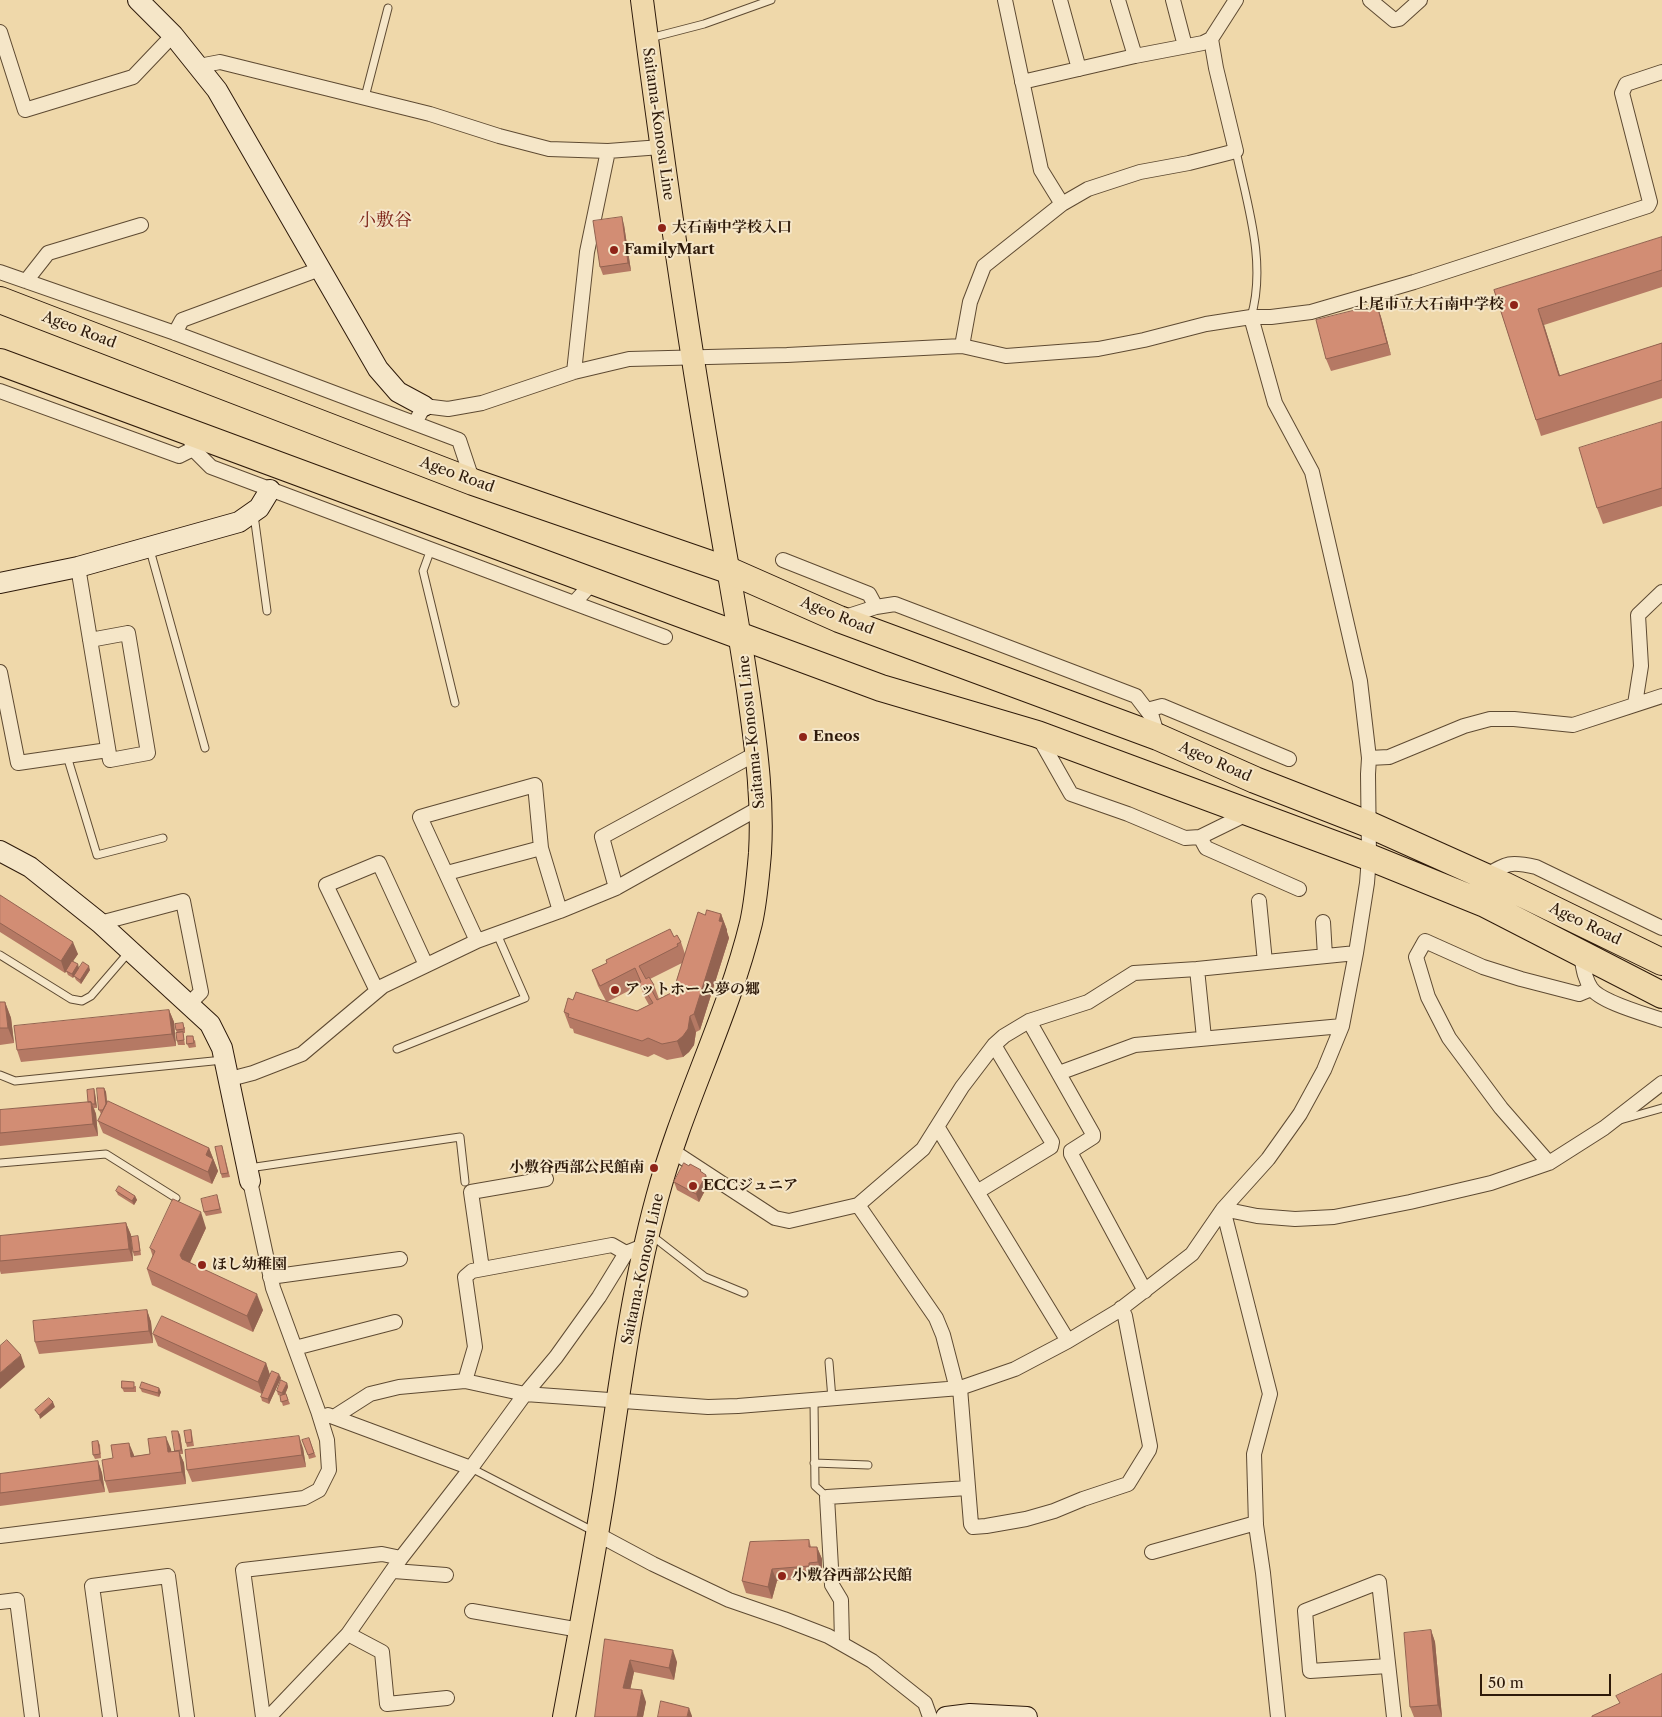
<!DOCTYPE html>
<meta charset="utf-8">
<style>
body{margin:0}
#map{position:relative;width:1662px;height:1717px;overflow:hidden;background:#efd8aa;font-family:"Libre Caslon Text",serif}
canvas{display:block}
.scale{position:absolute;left:1480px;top:1674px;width:131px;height:22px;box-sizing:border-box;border:2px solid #2e1a0a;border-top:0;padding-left:6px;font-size:15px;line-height:18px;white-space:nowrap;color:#2e1a0a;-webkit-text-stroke:4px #f5e6c8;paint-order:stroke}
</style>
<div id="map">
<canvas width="1662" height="1717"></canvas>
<div class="scale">50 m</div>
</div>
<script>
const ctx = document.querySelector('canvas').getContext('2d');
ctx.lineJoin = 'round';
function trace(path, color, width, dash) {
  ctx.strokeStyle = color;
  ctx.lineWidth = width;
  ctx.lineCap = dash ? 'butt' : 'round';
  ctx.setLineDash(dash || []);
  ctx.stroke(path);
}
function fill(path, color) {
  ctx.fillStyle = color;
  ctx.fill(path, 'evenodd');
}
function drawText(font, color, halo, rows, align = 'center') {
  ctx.font = font + ' "Libre Caslon Text","Noto Serif JP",serif';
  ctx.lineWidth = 4;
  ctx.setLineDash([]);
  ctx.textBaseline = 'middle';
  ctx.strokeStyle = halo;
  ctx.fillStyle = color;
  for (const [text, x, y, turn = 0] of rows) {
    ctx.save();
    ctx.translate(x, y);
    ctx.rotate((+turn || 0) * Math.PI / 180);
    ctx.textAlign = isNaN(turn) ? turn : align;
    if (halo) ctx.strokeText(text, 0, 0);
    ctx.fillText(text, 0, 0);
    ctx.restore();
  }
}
const lane = new Path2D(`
 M650,38L704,24L771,0
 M365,97L388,8
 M1236,151C1247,204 1267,263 1251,317
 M254,515L267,611
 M431,549L423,571L455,703
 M150,550L205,748
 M67,756L97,855L163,838
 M0,955L71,999L82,1001L91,996L129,952
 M397,1049L525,998L497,934
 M0,1075L15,1081L223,1060
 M1620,1120L1662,1108
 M0,1163L106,1154L176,1198
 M249,1168L460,1137L465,1182
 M651,1235L705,1277L744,1293
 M829,1362L832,1399
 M814,1401L815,1486L827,1497
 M814,1463L868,1465
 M471,1468L595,1532`);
const street = new Path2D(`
 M1005,0L1041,170L1062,204
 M1060,0L1079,69
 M1118,0L1135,56
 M1173,0L1185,46
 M1370,0L1394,20L1399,19L1420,0
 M0,32L25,110L133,77L173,35
 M199,66L220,62L430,114L499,136L549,149L608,151L661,147
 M1022,82L1135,56L1203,43L1211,39
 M0,272L175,333L459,440L473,482
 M26,281L48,253L141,225
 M175,333L182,320L320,269
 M962,346L970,302L984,266L1062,204L1088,189L1140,172L1189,163L1236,151L1216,68L1211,39L1236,0
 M574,372L587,252L608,151
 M0,391L179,456L193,449
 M415,423L424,406L448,409L482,403L574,372L629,359L787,355L962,346L1006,356L1098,349L1144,340L1206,324L1251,317H1271L1311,312L1414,282L1648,206L1650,202L1622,93L1626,84L1662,72
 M189,433L193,449L211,467L574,603L593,582
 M783,560L869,594L876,607L895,604L1136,696L1152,717L1158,737
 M78,567L110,760L148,753L128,633L90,640
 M574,603L665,637
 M842,618L876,607
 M0,672L18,763L108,750
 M1635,704L1641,666L1638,615L1662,592
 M1147,710L1162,706L1289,759
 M1037,734L1071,794L1128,814L1185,838L1200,837L1249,813
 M1369,758L1389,757L1464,726L1490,719H1514L1573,725L1662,696
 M1200,837L1206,848L1299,889
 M447,873L541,848
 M1485,876C1507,863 1510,861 1536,867L1662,928
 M616,888L602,837L757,753
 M1259,901L1265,962
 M1323,922L1325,956
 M100,923L183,901L201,992L189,1004
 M477,941L420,817L535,785L541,848L560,911
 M1581,955C1583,966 1584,978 1591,988C1600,1002 1645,1014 1662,1020
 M1197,969L1204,1038
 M377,991L326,885L379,863L426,965
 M1029,1021L1093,1134V1137L1071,1151V1154L1145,1291
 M1059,1073L1135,1045L1342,1026
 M230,1079L253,1073L302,1054L383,986L477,941L560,911L616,888L761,807
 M938,1128L1068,1341
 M671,1150L775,1218L789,1221L858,1205L923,1149L962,1087L994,1045L1004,1036L1029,1021L1088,1002L1134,973L1197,969L1356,953
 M1549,1163L1501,1108L1449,1038L1428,997L1416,957L1425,941L1483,967L1521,979L1579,994L1591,989
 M977,1192L1051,1147L1052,1142L994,1045
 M858,1205L936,1318L943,1335L957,1389
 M482,1269L471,1192L546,1179
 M270,1277L400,1259
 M295,1348L395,1322
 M465,1381L475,1347L465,1277L472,1271L612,1245L626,1253
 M960,1388L971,1524L973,1527L986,1526L1026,1519L1054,1511L1083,1499L1128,1484L1149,1450L1150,1446L1125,1316L1121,1308
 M328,1415L471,1468
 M334,1417L370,1394L399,1387L465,1381L525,1394L708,1407L738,1406L960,1388L1015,1369L1068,1341L1118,1311L1192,1254L1223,1209L1268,1159L1300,1114L1324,1070L1342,1026L1356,953L1367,883L1369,857L1368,774L1369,758L1360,681L1312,472L1275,403L1251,317
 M597,1534L653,1564L729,1600L784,1619L828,1636L872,1661L925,1703L930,1717
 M0,1536L304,1498L319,1490L329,1470L327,1440L318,1411L273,1288L250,1181
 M1152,1552L1256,1523
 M394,1571L446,1575
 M0,1602L17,1600L32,1717
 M472,1611L580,1630
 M348,1634L382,1652L387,1704L447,1698
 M842,1643L841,1600L832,1585L827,1497L968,1488
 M1388,1666L1310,1671L1305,1611L1379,1582L1394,1717
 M110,1717L92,1586L168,1576L187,1717
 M263,1717L243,1570L382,1554L401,1558
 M269,1717L348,1634L401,1558L471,1468L525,1394L556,1357L599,1297L626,1253L646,1245
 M1278,1717L1263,1573L1256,1525L1254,1454L1270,1394L1223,1209L1257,1216L1295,1219L1334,1217L1410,1202L1491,1183L1549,1163L1604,1128L1662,1083`);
const secondary = new Path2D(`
 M138,0L173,35L217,90L378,369L398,392L424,406
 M0,583L78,567L239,522L259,508L270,490
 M0,851L30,867L100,923L210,1024L222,1048L250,1181
 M946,1717L970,1714L1027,1717`);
const primary = new Path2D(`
 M564,1717C578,1642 592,1567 604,1492C619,1393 631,1294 657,1198C682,1104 728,1017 751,923C756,901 758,876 760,853C763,803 757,754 750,704C740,631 726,560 714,487C686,325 663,163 642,0`);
const highway = new Path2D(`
 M0,300L473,482L728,570L839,619L1158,737L1255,780L1368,824L1504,885L1662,962
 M0,362L881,688L1037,734L1369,857L1485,904L1662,995`);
trace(lane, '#5e4a32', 9);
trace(street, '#5e4a32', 16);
trace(secondary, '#2e1a0a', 22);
trace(primary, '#2e1a0a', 24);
trace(highway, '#2e1a0a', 28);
trace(lane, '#f5e6c8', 7);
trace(street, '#f5e6c8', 14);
trace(secondary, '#f5e6c8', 20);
trace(primary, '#efd8aa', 22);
trace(highway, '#efd8aa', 26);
fill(new Path2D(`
 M624,225L631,271L603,275L600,267Z
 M1662,237V287L1544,325L1560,376L1662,343V398L1541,436L1494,290Z
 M1377,305L1381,317L1391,355L1331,371L1326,359Z
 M1662,422V506L1603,524L1597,508Z
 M0,895L78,954L73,961L79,968L90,970L81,984L76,980L74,976L73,978L68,975L66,971L65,973L0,932Z
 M721,914L727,930V932L729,938L700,1030L696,1032L694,1045L689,1052L683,1057L667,1060L654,1054L648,1057L574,1033L573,1029L570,1028L564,1012L573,1000L606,1001L598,986L592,970L674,937L681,942L685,954L705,915ZM682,963L673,992L659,999L654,985L650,979ZM640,985L645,998L649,1005L637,1011L607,1002Z
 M0,1002H5L11,1018L14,1043L0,1045Z
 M169,1010L174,1022L176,1046L21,1062L17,1050Z
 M185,1027V1033H183L185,1045H178L177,1041V1033L176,1030Z
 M195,1040L196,1047L189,1048L187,1044Z
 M104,1088L106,1092L107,1102L209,1148L218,1171L212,1184L103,1133L98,1121L101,1114L99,1110Z
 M94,1089L95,1093L97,1108H94L96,1114L98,1136L0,1146V1110L88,1102Z
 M222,1146L230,1177L222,1178L221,1174Z
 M702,1172L709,1183L699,1202L677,1190L674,1182Z
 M116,1191L135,1196L137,1200L134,1205L118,1195Z
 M217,1195L222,1213L206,1216L204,1212Z
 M126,1223L131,1235L133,1261L1,1274L0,1271V1236Z
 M206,1228L190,1262L263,1310L253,1332L152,1285L147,1269L153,1257L150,1248Z
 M139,1240L141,1255L134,1256L133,1252Z
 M147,1310L151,1322L153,1343L39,1354L35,1342Z
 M153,1334L266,1363L270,1375L262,1394L158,1346Z
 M281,1378L269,1404L262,1401L261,1397Z
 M287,1383L288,1387L285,1394H286L290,1404L283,1406L280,1396H281L278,1395L277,1391Z
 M136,1386V1392H124L122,1388Z
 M140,1388L161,1392L159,1397L142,1392Z
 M191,1430L192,1434L194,1446L187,1447L186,1443Z
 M178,1431L180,1435L183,1454H180L184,1463L186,1484L109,1493L105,1481L134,1455V1456L150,1454L171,1449V1452L175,1451Z
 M309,1438L316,1457L309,1459L308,1455Z
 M98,1441L100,1445L101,1458L95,1459L93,1455Z
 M303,1448L306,1467L192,1482L187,1470Z
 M98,1461L102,1473L105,1492L0,1506V1474Z
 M809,1540L811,1547H817L822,1559V1574L813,1575L814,1578L777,1581L772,1599L746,1593L742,1581Z
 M1431,1630L1435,1642L1442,1717H1414L1410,1707Z
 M605,1639L677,1662L674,1680L634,1672L630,1689L646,1702L643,1717H595Z`), '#b57964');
fill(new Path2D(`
 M622,217L624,225L631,271L628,263Z
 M1377,305L1381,317L1391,355L1387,343Z
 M1538,309L1544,325L1565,392L1559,376Z
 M721,914L727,930V932L729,938L700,1030L694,1014Z
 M73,942L78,954L65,973L61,961Z
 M78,964L79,968L73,978L72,974Z
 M89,966L90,970L81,984L80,980Z
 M5,1002L11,1018L14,1043L8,1028Z
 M169,1010L174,1022L176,1046L172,1034Z
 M690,1016L696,1032L694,1045L689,1052L683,1057L677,1041Z
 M104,1088L106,1092L108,1113L106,1109Z
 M94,1089L95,1093L97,1108L95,1104Z
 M91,1102L96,1114L98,1136L93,1124Z
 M209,1148L218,1171L212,1184L208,1172L206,1155Z
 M706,1175L709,1183L699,1202L696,1194Z
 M135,1196L137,1200L134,1205L132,1201Z
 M201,1212L206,1228L186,1271L180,1255Z
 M126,1223L131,1235L133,1261L129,1249Z
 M257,1294L263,1310L253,1332L247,1316Z
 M147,1310L151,1322L153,1343L149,1331Z
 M21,1355L25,1367L0,1389V1373Z
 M266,1363L270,1375L262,1394L258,1382Z
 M279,1374L281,1378L269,1404L268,1399Z
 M287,1383L288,1387L284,1397L282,1393Z
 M159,1388L161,1392L159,1397L158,1393Z
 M53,1402L55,1407L40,1419L39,1415Z
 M178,1431L180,1435L183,1454L181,1450Z
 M299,1436L303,1448L306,1467L302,1455Z
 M166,1437L171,1449L173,1464L168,1452Z
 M129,1443L134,1455L136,1469L131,1457Z
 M179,1451L184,1463L186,1484L182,1472Z
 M98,1461L102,1473L105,1492L100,1480Z
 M817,1547L822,1559V1574L818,1562Z
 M809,1563L814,1578L809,1566Z
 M772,1569L777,1581L772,1599L768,1587Z
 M1431,1630L1435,1642L1442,1717L1438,1705Z
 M673,1650L677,1662L674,1680L669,1668Z
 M630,1660L634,1672L628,1700L623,1688Z
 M642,1690L646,1702L643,1717H637Z
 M689,1708L692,1716V1717H687Z`), '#936351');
const building = new Path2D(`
 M622,217L628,263L600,267L593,221Z
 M1662,237V270L1538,309L1559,376L1662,343V380L1536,420L1494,290Z
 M1377,305L1387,343L1326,359L1316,320Z
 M1662,422V488L1597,508L1579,448Z
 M0,895L73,942L61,961L0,923Z
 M707,910L721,914L719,921L723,922L694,1014L690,1016L688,1029L683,1036L677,1041L662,1044L648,1038L642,1041L568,1017L569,1014L564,1012L568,998L573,1000L576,992L637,1011L653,1003L645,990L644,991L639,983L641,982L635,968L600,986L592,970L607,963L606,960L670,929L674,937L677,935L681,942L677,944L678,946L639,966L646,979L649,977L654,985L650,987L657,1000L673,992L698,912L705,915Z
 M72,961L78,964L72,974L66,971Z
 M83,962L89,966L80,980L74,976Z
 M0,1002H5L8,1028H0Z
 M169,1010L172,1034L17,1050L14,1026Z
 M183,1023L184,1029L176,1030L175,1024Z
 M183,1032L184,1040L177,1041L176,1033Z
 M187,1036H193L194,1043L187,1044Z
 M97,1088H104L106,1104L103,1110H99Z
 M94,1089L95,1104H92L91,1102H88L87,1090Z
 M108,1101L209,1148L206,1155L213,1159L208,1172L98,1121Z
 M91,1102L93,1124L0,1133V1110Z
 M222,1146L228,1173L221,1174L215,1147Z
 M684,1163L689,1166L690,1164L701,1170L700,1171L706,1175L696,1194L674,1182Z
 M119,1186L135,1196L132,1201L116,1191Z
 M217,1195L220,1209L204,1212L201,1199Z
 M173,1199L201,1212L180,1255L182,1259L257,1294L247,1316L147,1269L155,1251L150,1248Z
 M126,1223L129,1249L0,1261V1236Z
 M138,1236L140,1251L133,1252L131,1237Z
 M147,1310L149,1331L35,1342L33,1321Z
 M162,1316L266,1363L258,1382L153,1334Z
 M7,1340L21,1355L0,1373V1346Z
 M272,1371L279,1374L268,1399L261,1397Z
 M281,1380L287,1383L282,1393L277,1391Z
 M122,1381L134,1382V1388H122Z
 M142,1382L159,1388L158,1393L140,1388Z
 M286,1394L288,1400L281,1402L280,1396Z
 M49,1398L53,1402L39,1415L35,1410Z
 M191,1430L192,1442L186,1443L184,1431Z
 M172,1431H178L181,1450L175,1451Z
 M299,1436L302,1455L187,1470L185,1450Z
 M166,1437L168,1452L179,1451L182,1472L105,1481L102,1460L113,1458L111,1445L129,1443L131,1457L150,1454L148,1439Z
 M309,1438L314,1453L308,1455L302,1440Z
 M98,1441L100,1454L93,1455L92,1442Z
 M98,1461L100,1480L0,1493V1474Z
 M809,1540V1547H817L818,1562L809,1563V1566L772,1569L768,1587L742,1581L750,1542Z
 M1431,1630L1438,1705L1410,1707L1404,1633Z
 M605,1639L673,1650L669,1668L630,1660L623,1688L642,1690L637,1717H595Z
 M1662,1674V1717H1592V1716L1620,1703L1616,1696Z
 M661,1701L689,1708L687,1717H658Z`);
fill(building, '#d28d74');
trace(building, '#936351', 1);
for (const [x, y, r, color] of [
 [662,228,5,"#8f2418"],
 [614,250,5,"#8f2418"],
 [1514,305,5,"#8f2418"],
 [803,737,5,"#8f2418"],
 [615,990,5,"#8f2418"],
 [654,1168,5,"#8f2418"],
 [693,1186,5,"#8f2418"],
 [202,1265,5,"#8f2418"],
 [782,1576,5,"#8f2418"]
]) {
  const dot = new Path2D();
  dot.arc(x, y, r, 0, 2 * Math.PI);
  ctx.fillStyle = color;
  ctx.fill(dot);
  trace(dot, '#f5e6c8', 2);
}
drawText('15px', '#2e1a0a', '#f5e6c8', [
 ["Saitama-Konosu Line",658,124,82],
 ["Ageo Road",79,330,21],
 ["Ageo Road",457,475,20],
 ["Ageo Road",837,616,22],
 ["Saitama-Konosu Line",752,732,-96],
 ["Ageo Road",1215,762,24],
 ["Ageo Road",1585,924,26],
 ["Saitama-Konosu Line",643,1269,-78]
]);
drawText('bold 15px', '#2e1a0a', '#f5e6c8', [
 ["大石南中学校入口",672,228],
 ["FamilyMart",624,250],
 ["上尾市立大石南中学校",1504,305,"right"],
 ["Eneos",813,737],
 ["アットホーム夢の郷",625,990],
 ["小敷谷西部公民館南",644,1168,"right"],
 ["ECCジュニア",703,1186],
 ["ほし幼稚園",212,1265],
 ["小敷谷西部公民館",792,1576]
], 'left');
drawText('18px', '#7a1f14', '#f5e6c8', [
 ["小敷谷",385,221]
]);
</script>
